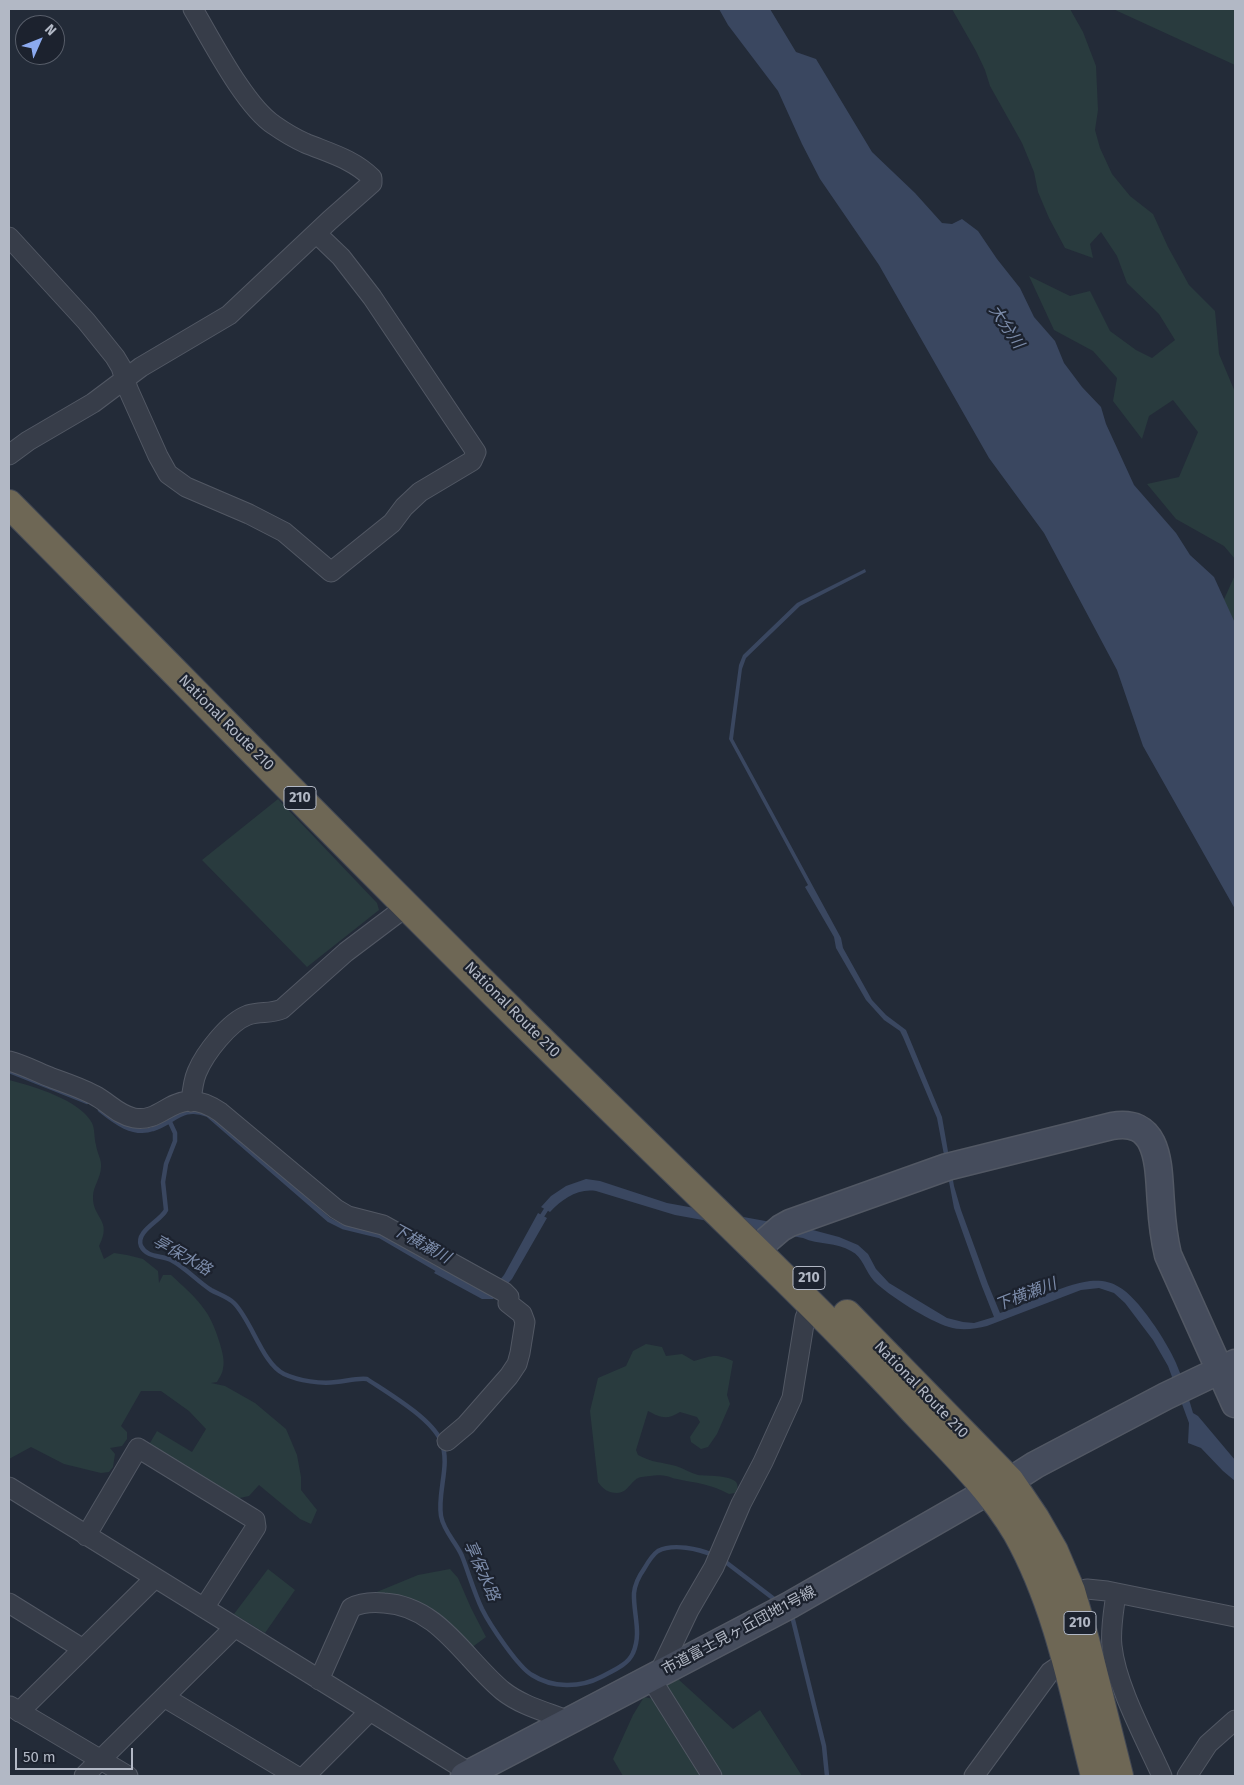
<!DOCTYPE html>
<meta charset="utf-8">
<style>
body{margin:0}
#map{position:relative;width:1244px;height:1785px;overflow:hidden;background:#232b38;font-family:"Fira Sans",sans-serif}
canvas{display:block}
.frame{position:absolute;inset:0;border:10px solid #b2b8c5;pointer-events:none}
.north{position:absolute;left:15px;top:15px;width:50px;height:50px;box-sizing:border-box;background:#1c222e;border:1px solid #585e6a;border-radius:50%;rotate:46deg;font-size:14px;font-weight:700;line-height:20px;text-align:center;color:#b2b8c5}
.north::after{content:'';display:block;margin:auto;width:18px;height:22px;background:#8caaef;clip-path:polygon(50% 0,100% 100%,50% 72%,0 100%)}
.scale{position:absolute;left:15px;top:1748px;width:118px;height:22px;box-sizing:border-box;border:2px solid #b2b8c5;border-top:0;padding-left:6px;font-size:15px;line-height:18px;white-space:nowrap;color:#b2b8c5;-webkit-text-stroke:4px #1c222e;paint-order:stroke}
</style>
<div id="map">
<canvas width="1244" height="1785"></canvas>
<div class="frame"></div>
<div class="north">N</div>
<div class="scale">50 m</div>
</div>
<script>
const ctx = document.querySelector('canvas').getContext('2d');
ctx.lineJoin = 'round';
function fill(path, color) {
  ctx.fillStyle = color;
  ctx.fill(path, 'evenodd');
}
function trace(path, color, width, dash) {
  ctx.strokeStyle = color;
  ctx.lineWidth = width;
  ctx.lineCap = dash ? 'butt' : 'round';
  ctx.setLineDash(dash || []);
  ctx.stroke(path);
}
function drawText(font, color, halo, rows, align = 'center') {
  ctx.font = font + ' "Fira Sans","Noto Sans JP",sans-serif';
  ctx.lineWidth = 4.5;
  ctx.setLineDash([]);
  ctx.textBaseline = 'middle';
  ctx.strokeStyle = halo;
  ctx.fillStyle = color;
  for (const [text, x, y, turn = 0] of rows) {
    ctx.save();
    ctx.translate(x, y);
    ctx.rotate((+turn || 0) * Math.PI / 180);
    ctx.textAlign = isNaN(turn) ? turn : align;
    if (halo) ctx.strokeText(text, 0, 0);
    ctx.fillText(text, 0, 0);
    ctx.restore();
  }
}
fill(new Path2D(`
 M952,9H1070L1083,32L1096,66L1098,110L1095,130L1100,148L1112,174L1130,196L1153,214L1168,247L1189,285L1215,311L1219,354L1235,392V559L1224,546L1176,519L1147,484L1179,477L1198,432L1173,400L1149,416L1142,439L1113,401L1117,378L1093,351L1054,330L1029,276L1070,296L1090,291L1110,331L1136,350L1152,358L1175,340L1159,314L1127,283L1117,256L1101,232L1090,244L1093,258L1065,248L1049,218L1038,192L1034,172L1022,143L990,86L985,70L976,51Z
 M1113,9H1235V65Z
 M1235,575V634L1221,606Z
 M278,799L377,903L379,910L307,967L202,860Z
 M9,1080C33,1086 80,1100 92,1123C95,1129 94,1138 96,1145C97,1153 102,1160 101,1167C101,1177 93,1187 93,1196C92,1219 113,1219 99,1246L104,1259L114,1253L127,1255L143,1259L158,1271L159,1283L163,1275H171C197,1299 210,1309 220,1344C222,1351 225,1361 223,1368C223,1373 219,1378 217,1382L211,1383L225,1386L255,1403L286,1429L297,1455L301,1477V1490L317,1510L311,1524L300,1519L259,1485L249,1496L235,1499L147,1448L157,1431L192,1452L206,1429L189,1411L161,1391H141L121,1426L127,1432V1439L122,1446L110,1448L115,1454L113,1467L109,1472L101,1473L64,1464L31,1447L9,1459Z
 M646,1344L662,1347L666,1356L682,1354L694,1361C712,1356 715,1353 733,1361L727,1395L730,1404L717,1434L708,1447L701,1449L691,1442L690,1437L700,1422L697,1417L680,1412C667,1420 661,1418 648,1411L636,1450L638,1455C653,1463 661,1462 676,1466C683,1468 690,1473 698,1475C707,1476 729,1475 736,1482C739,1486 737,1489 735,1493L729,1494C711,1484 696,1483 677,1479C673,1479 669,1476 666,1476C660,1474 648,1476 642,1477C631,1478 629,1493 617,1493C608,1493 603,1489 598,1482L590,1411L598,1378L626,1366L633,1351Z
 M268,1569L295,1590L265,1633L234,1614Z
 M450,1569L458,1578L471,1608L486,1637L471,1648L367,1596L418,1575Z
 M678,1679L733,1729L760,1710L802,1776H719L661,1687Z
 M644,1697L654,1699L703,1776H623L613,1759L633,1715Z`), '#293b3e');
fill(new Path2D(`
 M719,9H770L796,52L816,59L872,152L915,193L942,223L952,224L962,219L978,231L997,259L1020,288L1034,317L1055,341L1064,363L1082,387L1101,407L1106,424L1134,485L1176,533L1190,555L1214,577L1235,623V909L1143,746L1117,670L1044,533L989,458L879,265L820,179L802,144L778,91L728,25Z
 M865,569L866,572L800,606L746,658L742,669L733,739L841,938L843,948L872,1000L886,1015L906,1030L942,1117L954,1186L961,1210L988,1284L1000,1313C1030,1304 1059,1285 1090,1281C1100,1280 1110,1281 1119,1287C1138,1297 1167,1342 1176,1363C1183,1379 1188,1396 1193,1413L1198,1416L1235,1460V1481L1223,1471L1201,1448L1188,1443L1189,1423L1168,1366L1153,1340L1125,1303L1114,1293L1099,1288L1081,1290L987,1326C975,1329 961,1331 949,1327C929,1321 889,1296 874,1281C865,1271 863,1257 851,1251C837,1242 818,1245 803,1238L675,1215L596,1191C578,1188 562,1199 550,1212L541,1207L551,1196L566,1186L586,1179L600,1181L667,1203L809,1229L839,1237L858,1245L868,1254L876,1269L889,1283L947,1318L963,1322L974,1323L994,1317L981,1284L954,1208L937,1118L903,1037L900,1031L884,1020L866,1000L836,948L834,937L805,887L808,885L729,739L739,665L743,655L797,603Z
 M538,1213L547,1218L512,1279L493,1299H482L434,1273L440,1265L498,1282L504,1275Z`), '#3a4760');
trace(new Path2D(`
 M9,1071L87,1102
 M100,1110C115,1122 133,1136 153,1129C174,1123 182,1104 208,1115L329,1220L343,1227L380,1236L440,1271
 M169,1120L175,1133V1141L166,1164L163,1182L166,1210C161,1221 135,1231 141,1246C147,1258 161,1255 171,1260C186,1268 197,1281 211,1290C218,1294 228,1297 234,1303C252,1321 262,1363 284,1374C299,1381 321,1384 336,1382C347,1381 356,1378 367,1379C388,1393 431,1418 441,1441C451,1464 437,1492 441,1516C444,1532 456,1542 462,1556C469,1574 474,1592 482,1609C490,1625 518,1667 532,1675C552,1688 580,1688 601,1677C612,1671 628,1665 633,1653C642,1633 633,1613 634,1593C635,1584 639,1576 644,1569C648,1562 652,1555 658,1551C673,1543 699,1549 713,1555
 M540,1219L549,1205
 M723,1560L778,1602
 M790,1615L793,1620L824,1746L827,1776`), '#3a4760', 4.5);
const street = new Path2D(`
 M9,237L86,321L115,357L121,367L128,389L158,456L168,474L186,487L249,514L284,532L331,572L392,523L404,507L420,492L472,461L476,452L372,297L341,257L316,233
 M9,455L28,441L93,403L141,367L229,315L330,220L372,183V178C353,159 329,153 305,143C294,138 284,132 274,125C245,106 212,41 193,9
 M9,1061C24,1065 37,1072 52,1078C66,1083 81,1088 94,1095C108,1102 118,1115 134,1118C166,1124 174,1082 220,1112L336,1209L348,1216L383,1225L504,1292L509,1297L508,1303L522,1314L525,1322L520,1353L517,1364L509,1376L466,1425L447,1441
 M191,1102C192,1092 193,1081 197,1072C205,1053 229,1022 248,1015C260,1011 271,1014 282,1009L346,952L407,906
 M9,1487L475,1776
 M86,1536L138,1448L252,1518L255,1520L256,1527L204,1608
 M1072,1593L1087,1589L1107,1591L1235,1617
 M1116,1593C1114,1610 1110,1629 1112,1646C1116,1686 1146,1740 1162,1776
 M9,1603L83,1649
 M659,1673L689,1610L714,1567L741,1504L763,1462L792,1398L805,1318L811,1304
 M650,1677L712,1776
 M319,1680L351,1608C360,1603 373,1602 384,1603C439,1606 465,1660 503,1691C522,1706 547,1712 569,1721
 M164,1697L296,1776
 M10,1706L128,1776
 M19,1712L155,1578
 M84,1776L235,1627
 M305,1776L370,1711
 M974,1776L1050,1672L1066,1661
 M1187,1776L1208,1744L1235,1720`);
const secondary = new Path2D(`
 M767,1240L781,1228L790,1223L947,1167L1112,1126C1162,1117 1158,1170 1161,1204C1162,1221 1164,1238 1168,1255L1235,1404
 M464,1776L790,1605L987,1492L1010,1481L1035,1465L1166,1396L1235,1363`);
const highway = new Path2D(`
 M9,504C219,716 427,930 641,1138C733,1228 826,1316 913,1410C949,1448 990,1487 1017,1533C1059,1608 1074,1694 1095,1776
 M847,1314L1010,1481L1035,1518L1054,1551L1071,1591L1085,1640L1119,1776`);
trace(street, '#525864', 21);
trace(secondary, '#525864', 29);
trace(highway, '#424854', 30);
trace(street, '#373d49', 19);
trace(secondary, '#454c5c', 26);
trace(highway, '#6e6755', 28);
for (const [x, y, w] of [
 [300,798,32],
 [809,1278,32],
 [1080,1623,32]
]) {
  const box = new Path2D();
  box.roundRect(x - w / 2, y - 11.5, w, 23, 4);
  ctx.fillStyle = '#1c222e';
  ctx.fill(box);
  trace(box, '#b2b8c5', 1);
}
drawText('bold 14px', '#b2b8c5', null, [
 ["210",300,798],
 ["210",809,1278],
 ["210",1080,1623]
]);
drawText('15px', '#b2b8c5', '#1c222e', [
 ["National Route 210",226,723,45],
 ["National Route 210",512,1010,45],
 ["National Route 210",921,1390,46],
 ["市道富士見ヶ丘団地1号線",739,1631,-28]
]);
drawText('italic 16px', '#7c8caa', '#1c222e', [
 ["大分川",1006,327,56],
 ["下横瀬川",421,1244,29],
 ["享保水路",182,1256,30],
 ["下横瀬川",1026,1295,-21],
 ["享保水路",481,1571,66]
]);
</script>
